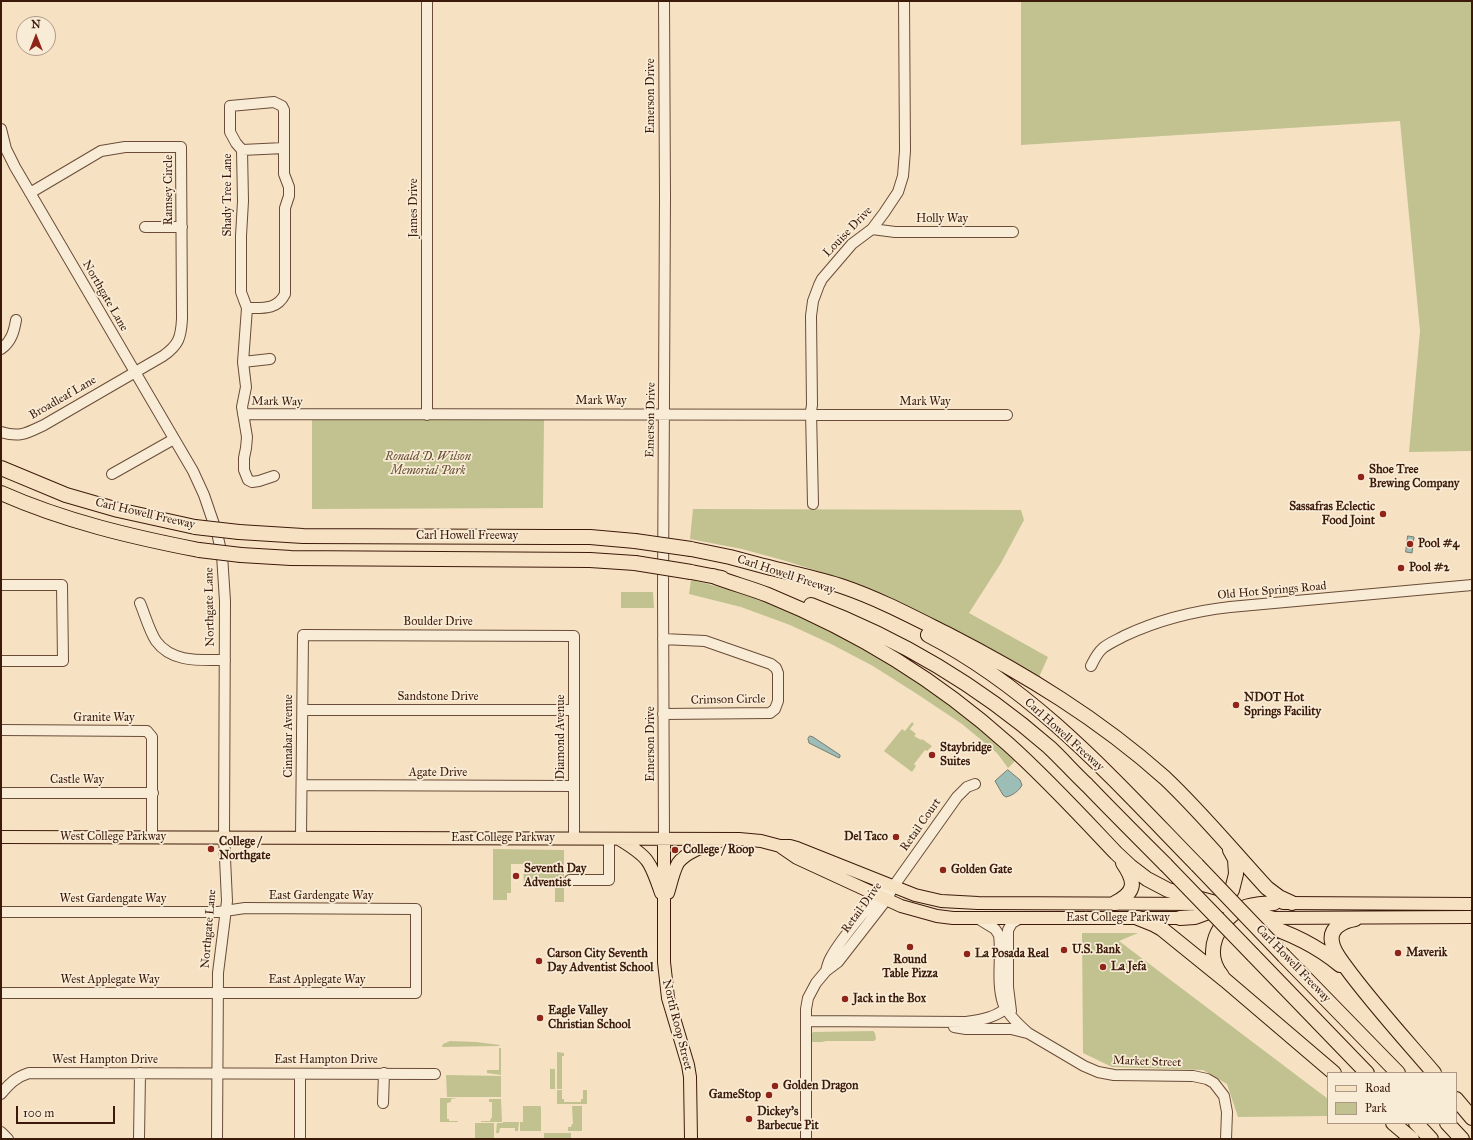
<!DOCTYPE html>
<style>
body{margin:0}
#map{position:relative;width:1473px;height:1140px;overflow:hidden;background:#f6e2c2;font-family:"IM FELL Great Primer",serif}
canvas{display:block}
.frame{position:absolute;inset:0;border:2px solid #3c1a0a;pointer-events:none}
.legend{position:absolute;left:1327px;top:1072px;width:130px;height:52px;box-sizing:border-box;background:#f9ecd7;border:1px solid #ad9885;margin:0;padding:5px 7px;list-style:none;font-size:12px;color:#3c1a0a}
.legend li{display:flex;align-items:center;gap:8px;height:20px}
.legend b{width:20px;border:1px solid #ad9885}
.north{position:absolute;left:16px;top:16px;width:40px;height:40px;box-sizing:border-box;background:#f9ecd7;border:1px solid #ad9885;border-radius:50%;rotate:0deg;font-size:11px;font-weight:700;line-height:16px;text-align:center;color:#3c1a0a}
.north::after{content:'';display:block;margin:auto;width:14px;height:18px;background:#8f2418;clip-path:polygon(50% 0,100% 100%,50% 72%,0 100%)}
.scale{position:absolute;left:16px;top:1106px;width:99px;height:18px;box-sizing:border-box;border:2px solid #3c1a0a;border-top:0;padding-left:5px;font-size:12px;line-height:14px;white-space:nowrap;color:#3c1a0a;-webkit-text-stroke:3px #f9ecd7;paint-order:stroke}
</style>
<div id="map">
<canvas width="1473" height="1140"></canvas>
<div class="frame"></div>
<ul class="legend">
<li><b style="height:5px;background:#f6e2c2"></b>Road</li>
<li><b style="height:11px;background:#c1c290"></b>Park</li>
</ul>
<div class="north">N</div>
<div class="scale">100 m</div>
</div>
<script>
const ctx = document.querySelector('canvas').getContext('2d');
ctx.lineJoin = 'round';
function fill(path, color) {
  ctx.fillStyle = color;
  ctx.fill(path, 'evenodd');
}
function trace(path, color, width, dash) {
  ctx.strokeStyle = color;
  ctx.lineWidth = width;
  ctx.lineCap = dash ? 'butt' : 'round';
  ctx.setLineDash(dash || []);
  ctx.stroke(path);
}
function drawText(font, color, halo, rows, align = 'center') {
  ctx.font = font + ' "IM FELL Great Primer",serif';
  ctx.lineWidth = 3.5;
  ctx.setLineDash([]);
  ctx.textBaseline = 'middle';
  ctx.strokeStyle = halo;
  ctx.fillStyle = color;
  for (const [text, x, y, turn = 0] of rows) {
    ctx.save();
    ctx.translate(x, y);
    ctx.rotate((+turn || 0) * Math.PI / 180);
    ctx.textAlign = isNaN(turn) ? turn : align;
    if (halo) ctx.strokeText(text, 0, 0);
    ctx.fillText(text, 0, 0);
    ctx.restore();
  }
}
fill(new Path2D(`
 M1021,1H1472V451L1409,452L1420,331L1400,121L1021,145Z
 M312,420H544L543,508L312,509Z
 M693,509L1021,510L1024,520L1001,563L969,613L1048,657L1039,677L842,579L786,561L742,549L690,539Z
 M691,580C778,599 860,640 932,691C961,712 991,735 1015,761L1008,768L997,753L962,724L917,694L873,666L831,644L790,625L741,607L689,594Z
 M621,592H653L654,608H621Z
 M912,722L914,724L910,729L916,734L914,736L921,740L922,739L932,746L927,751L925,750L914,764L916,766L912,772L884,751L902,729L905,731Z
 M493,849L564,850V902H555V887L524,886L523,864H511V893H507V900H493Z
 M1082,933H1138L1119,941L1328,1099V1116L1238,1117L1227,1084L1203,1070L1112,1067L1083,1053Z
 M873,1031L875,1033L876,1039L874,1041H826L822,1042H813L811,1040V1036L813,1032Z
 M450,1041L476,1042L500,1045L499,1046L442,1047L443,1044Z
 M499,1048H501V1075L487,1073V1070H499Z
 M557,1052L564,1053V1056H562V1089H557Z
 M550,1069H555V1089H550Z
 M446,1075L501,1076V1097H447Z
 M557,1090H562V1099H564V1102H581V1099H583V1090H587V1104H557Z
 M458,1098L451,1099V1102L447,1103V1119H449V1121H458V1122H440V1098Z
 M489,1099H501L502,1122H481V1121H490L491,1118H492V1102H489Z
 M523,1106H540L541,1107V1131H520V1122H523Z
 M572,1106H582V1131H568V1127H571L572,1124H573Z
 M503,1122H519L518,1131H515V1128H500L499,1133H496L497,1123H503Z
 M475,1123H494V1139H475Z
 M544,1133H571V1139H544Z`), '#c1c290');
const water = new Path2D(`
 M1408,536L1414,537L1412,553L1406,552Z
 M810,736L813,737L840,755V757L839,758L809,743L808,739Z
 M1008,770L1020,780L1022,785C1020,790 1012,796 1006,797L1003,795L995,781L1005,772Z`);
fill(water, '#9dbdb7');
trace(water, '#767c72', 1);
const minor = new Path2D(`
 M664,1L665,197L663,591L664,839
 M274,102L282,106L284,110V174L289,187V196L285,208V294C277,310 263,308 247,308L241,292V236L243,201L242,150L236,143L230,132V106Z
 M1,129L6,149L15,167L193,471L204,495L217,533L222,555L225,601L224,837L227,901L218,973L217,1139
 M242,150L284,148
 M145,227H182
 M872,229L895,232H1013
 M247,308L243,362L246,387L242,407L247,437L246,448L244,458V470L248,480L252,482L259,481L274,476
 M1,349C11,342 14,332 16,320
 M243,362L270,359
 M243,414L1007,415
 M427,415V1
 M1,432C20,438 27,433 44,425L163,356C179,345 181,337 182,319L181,147H125L101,151L30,193
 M112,474L174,439
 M813,504L811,411L812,405L811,316L813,301L819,285L822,279L852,244L872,229L884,213L898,192L903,176L905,151L904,1
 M1,585H62L63,661H1
 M140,603C145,615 149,630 156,641C172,663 200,660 225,660
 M663,639L705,641L771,664L776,668L778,673V701L775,709L770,713L663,714
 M1091,666C1094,660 1097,653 1103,648C1109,643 1117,640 1124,636C1158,620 1194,611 1230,607L1472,585
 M303,710H574
 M1,730L147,731L152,737V837
 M302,785L574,786
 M1,793H153
 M301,837L303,635L574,636V838
 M570,880H609V839
 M1,912H218L245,908L416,909V993H1
 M977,918L995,929L999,935C1002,957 996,981 1003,1003C1007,1014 1019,1025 1028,1033L1084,1066L1098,1072L1114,1075L1193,1076L1207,1079L1214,1083L1224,1096L1227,1112L1226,1139
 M826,971C827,967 828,963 830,959C837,945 872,899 885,892
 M1011,1011L1008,987V930L1012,923L1021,918
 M806,1021L966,1022C981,1020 999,1017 1009,1005
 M954,1027L966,1029H1011L1027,1033
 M300,1074V1139
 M1,1094C9,1084 16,1077 29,1073L435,1074
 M383,1103L384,1073
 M1,1132L8,1139
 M139,1139L140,1073
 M806,1139V1009L808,998L816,983L826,971L838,962L887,899L893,887L957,797L967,787L975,784`);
const major = new Path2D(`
 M1,837L739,839L761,841L780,846H790L797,848L915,895L941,901L978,903L1207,904
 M619,839C649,857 650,861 661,893
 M664,839V962L668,998L688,1065L690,1077L691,1139
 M781,847L797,858L901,906L937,916L953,918H1189
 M668,893C671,884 673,872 678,863C687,851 706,846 720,841
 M1283,903L1472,904
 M1266,918L1472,917`);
const highway = new Path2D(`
 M1,468L66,495L118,510L195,527
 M1,493C64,521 132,537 199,550
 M239,532L303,536L551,537H590L635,541
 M691,549L730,557L771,568
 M241,555L291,558L590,560L635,563
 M764,566C790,573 818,578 844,587C879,599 913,617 947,634C1025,674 1099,719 1165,778C1201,812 1233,851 1267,888L1279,897L1292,903
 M691,572L722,578
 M713,576C731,583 750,588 768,595C856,631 937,680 1008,744C1046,778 1081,816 1116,853L1130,866L1147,879L1168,890L1274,919
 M811,605C898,638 978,685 1049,747C1062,759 1074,773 1087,785C1113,812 1140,839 1166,865
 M928,635C1036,691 1114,780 1197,865
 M1115,903C1136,892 1136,882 1123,863
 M1138,918L1153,924L1162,929L1225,980L1334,1073
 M1180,918L1195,917L1206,913L1227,898L1232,890L1236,874L1235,859L1230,850
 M1355,919C1343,921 1329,928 1332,942C1333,951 1340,959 1345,966C1372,1003 1404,1038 1434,1073
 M1258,923C1288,932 1315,944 1340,965
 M1253,955L1367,1073
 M1284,956L1398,1073
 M1222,976C1202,952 1218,920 1243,908C1252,904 1264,904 1274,903
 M1456,1099L1472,1118
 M1393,1123L1412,1139
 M1416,1123L1431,1139
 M1447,1123L1462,1139`);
trace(minor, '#6a4c38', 12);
trace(major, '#3c1a0a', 14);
trace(highway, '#3c1a0a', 16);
trace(minor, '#f9ecd7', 10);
trace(major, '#f6e2c2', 12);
trace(highway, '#f6e2c2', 14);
const highwayBridge = new Path2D(`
 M195,527L239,532
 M635,541L691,549
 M199,550L241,555
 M635,563L691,572
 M1166,865L1253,955
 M1197,865L1284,956`);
trace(highwayBridge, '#3c1a0a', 16, []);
trace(highwayBridge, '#f6e2c2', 14);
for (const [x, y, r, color] of [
 [1361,477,4,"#8f2418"],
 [1383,514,4,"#8f2418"],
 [1410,544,4,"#8f2418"],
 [1401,568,4,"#8f2418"],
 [1236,705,4,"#8f2418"],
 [932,755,4,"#8f2418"],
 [896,837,4,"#8f2418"],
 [211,849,4,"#8f2418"],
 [675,850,4,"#8f2418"],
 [943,870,4,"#8f2418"],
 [516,876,4,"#8f2418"],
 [910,947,4,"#8f2418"],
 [1064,950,4,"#8f2418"],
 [1398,953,4,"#8f2418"],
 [967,954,4,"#8f2418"],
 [539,961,4,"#8f2418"],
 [1103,967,4,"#8f2418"],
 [845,999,4,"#8f2418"],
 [540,1018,4,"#8f2418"],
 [775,1086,4,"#8f2418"],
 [769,1095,4,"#8f2418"],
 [749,1119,4,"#8f2418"]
]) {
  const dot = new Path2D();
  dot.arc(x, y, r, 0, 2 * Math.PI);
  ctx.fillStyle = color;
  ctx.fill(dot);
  trace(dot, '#f9ecd7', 1.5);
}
drawText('12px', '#3c1a0a', '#f9ecd7', [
 ["Emerson Drive",651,96,-90],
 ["Ramsey Circle",169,190,-90],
 ["Shady Tree Lane",228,195,-90],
 ["James Drive",414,208,-90],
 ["Holly Way",942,219],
 ["Louise Drive",848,232,-46],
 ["Northgate Lane",105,296,60],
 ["Broadleaf Lane",63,398,-30],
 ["Mark Way",601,401],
 ["Mark Way",277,402,1],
 ["Mark Way",925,402],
 ["Emerson Drive",651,420,-89],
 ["Carl Howell Freeway",145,514,13],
 ["Carl Howell Freeway",467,536],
 ["Carl Howell Freeway",786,575,18],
 ["Old Hot Springs Road",1272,591,-5],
 ["Northgate Lane",210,607,-91],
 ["Boulder Drive",438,622],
 ["Sandstone Drive",438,697],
 ["Crimson Circle",728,700,-1],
 ["Granite Way",104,718],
 ["Carl Howell Freeway",1064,735,42],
 ["Cinnabar Avenue",289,736,-90],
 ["Diamond Avenue",561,737,-90],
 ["Emerson Drive",651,744,-90],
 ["Agate Drive",438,773],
 ["Castle Way",77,780],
 ["Retail Court",921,825,-55],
 ["West College Parkway",113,837],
 ["East College Parkway",503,838],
 ["East Gardengate Way",321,896],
 ["West Gardengate Way",113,899],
 ["Retail Drive",862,908,-54],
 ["East College Parkway",1118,918],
 ["Northgate Lane",209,929,-85],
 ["Carl Howell Freeway",1293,964,46],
 ["West Applegate Way",110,980],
 ["East Applegate Way",317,980],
 ["North Roop Street",677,1025,76],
 ["West Hampton Drive",105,1060],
 ["East Hampton Drive",326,1060],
 ["Market Street",1147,1062,2]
]);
drawText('italic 12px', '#644c32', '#f9ecd7', [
 ["Ronald D. Wilson",428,457],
 ["Memorial Park",428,471]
]);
drawText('bold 12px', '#3c1a0a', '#f9ecd7', [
 ["Shoe Tree",1369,470],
 ["Brewing Company",1369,484],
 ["Sassafras Eclectic",1375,507,"right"],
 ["Food Joint",1375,521,"right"],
 ["Pool #4",1418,544],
 ["Pool #2",1409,568],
 ["NDOT Hot",1244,698],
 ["Springs Facility",1244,712],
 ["Staybridge",940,748],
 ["Suites",940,762],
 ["Del Taco",888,837,"right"],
 ["College /",219,842],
 ["Northgate",219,856],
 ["College / Roop",683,850],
 ["Seventh Day",524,869],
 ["Adventist",524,883],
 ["Golden Gate",951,870],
 ["U.S. Bank",1072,950],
 ["Maverik",1406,953],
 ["Carson City Seventh",547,954],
 ["Day Adventist School",547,968],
 ["La Posada Real",975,954],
 ["Round",910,960,"center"],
 ["Table Pizza",910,974,"center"],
 ["La Jefa",1111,967],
 ["Jack in the Box",853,999],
 ["Eagle Valley",548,1011],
 ["Christian School",548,1025],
 ["Golden Dragon",783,1086],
 ["GameStop",761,1095,"right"],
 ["Dickey's",757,1112],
 ["Barbecue Pit",757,1126]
], 'left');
</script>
